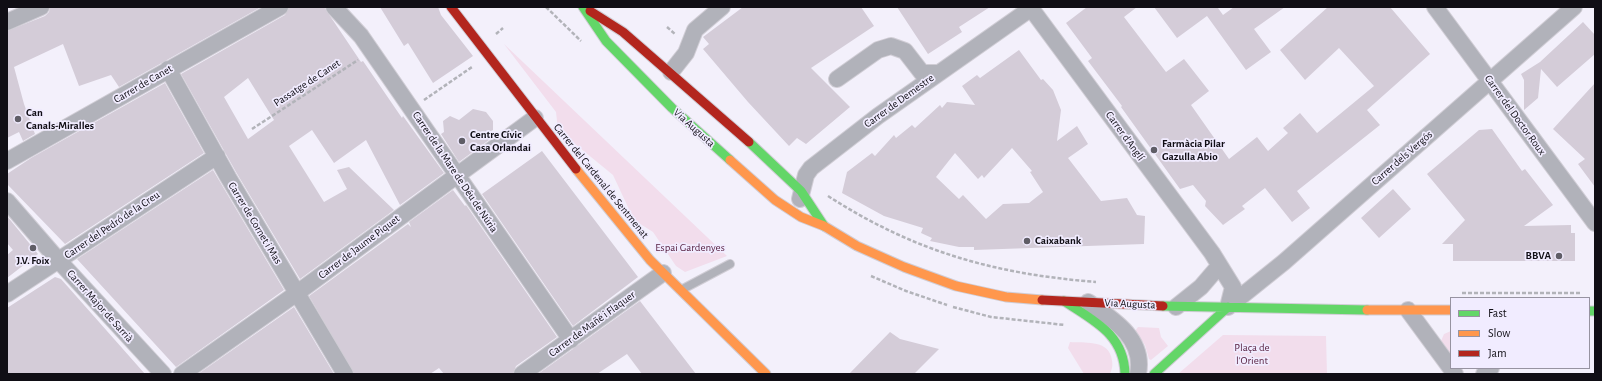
<!DOCTYPE html>
<meta charset="utf-8">
<style>
body{margin:0}
#map{position:relative;width:1602px;height:381px;overflow:hidden;background:#f3f0fb;font-family:"Alegreya Sans",sans-serif}
canvas{display:block}
.frame{position:absolute;inset:0;border:8px solid #100e15;pointer-events:none}
.legend{position:absolute;left:1450px;top:297px;width:140px;height:72px;box-sizing:border-box;background:#f1ecff;border:1px solid #9793a1;margin:0;padding:5px 7px;list-style:none;font-size:12px;color:#100e15}
.legend li{display:flex;align-items:center;gap:8px;height:20px}
.legend b{width:20px;border:1px solid #9793a1}
</style>
<div id="map">
<canvas width="1602" height="381"></canvas>
<div class="frame"></div>
<ul class="legend">
<li><b style="height:5px;background:#63d668"></b>Fast</li>
<li><b style="height:5px;background:#ff974d"></b>Slow</li>
<li><b style="height:5px;background:#b3261e"></b>Jam</li>
</ul>
</div>
<script>
const ctx = document.querySelector('canvas').getContext('2d');
ctx.lineJoin = 'round';
function fill(path, color) {
  ctx.fillStyle = color;
  ctx.fill(path, 'evenodd');
}
function trace(path, color, width, dash) {
  ctx.strokeStyle = color;
  ctx.lineWidth = width;
  ctx.lineCap = dash ? 'butt' : 'round';
  ctx.setLineDash(dash || []);
  ctx.stroke(path);
}
function drawText(font, color, halo, rows, align = 'center') {
  ctx.font = font + ' "Alegreya Sans",sans-serif';
  ctx.lineWidth = 3.5;
  ctx.setLineDash([]);
  ctx.textBaseline = 'middle';
  ctx.strokeStyle = halo;
  ctx.fillStyle = color;
  for (const [text, x, y, turn = 0] of rows) {
    ctx.save();
    ctx.translate(x, y);
    ctx.rotate((+turn || 0) * Math.PI / 180);
    ctx.textAlign = isNaN(turn) ? turn : align;
    if (halo) ctx.strokeText(text, 0, 0);
    ctx.fillText(text, 0, 0);
    ctx.restore();
  }
}
fill(new Path2D(`
 M504,44L727,256L685,272L676,266L653,232L634,220L613,175L558,130L556,112Z
 M1138,327L1159,328L1161,337L1168,346L1151,360L1149,359L1145,345L1135,331Z
 M1451,331V357L1441,341L1444,334Z
 M1223,335L1326,336L1327,374H1178Z
 M1070,342C1084,343 1106,340 1111,356C1113,364 1113,367 1110,374H1084L1068,348Z`), '#f2ddec');
fill(new Path2D(`
 M50,7H261L119,87L111,75L79,86L63,44L14,67L24,104L35,134L23,141L19,132L7,138V31L45,16L49,12Z
 M289,7H324L361,62L363,61L402,118L403,116L444,173L400,205L366,140L334,163L312,130L289,146L324,202L347,189L337,170L349,167L394,210L300,279L236,172L181,74L285,15ZM248,78L274,120L248,139L224,97Z
 M380,7H438L441,15L473,56L433,83L408,43L404,46Z
 M743,7H861L874,26L811,68L850,107L806,144L797,138L789,146L748,102L703,49L709,44L703,37Z
 M897,7H990L959,27L962,32L928,54Z
 M1087,7H1137L1124,17L1166,72L1184,59L1209,91L1191,105L1229,159L1257,137L1268,151L1288,133L1283,128L1300,113L1317,133L1374,86L1339,48L1305,80L1280,50L1328,7H1390L1430,54L1367,110L1380,125L1297,191L1310,208L1292,222L1265,188L1242,206L1245,209L1223,225L1205,206L1206,201L1193,185L1180,189L1121,107L1122,106L1088,61L1092,58L1066,23Z
 M1154,7H1220L1218,8L1223,15L1234,7H1285L1254,29L1271,52L1246,70L1207,16L1177,38Z
 M1583,22L1595,35V54L1557,87L1541,69L1538,98L1524,110V80L1521,74L1540,62Z
 M1019,50L1041,80L1043,79L1053,90L1061,110L1057,141L1077,126L1088,144L1068,158L1101,201L1127,198L1137,215L1145,216L1144,244L974,250V247H959L930,241L932,238L921,233L923,228L884,216L842,193L847,172L872,153L875,156L894,135L896,138L912,125L915,128L940,105L942,108L947,102L975,105L962,86L977,75L980,78ZM1012,148L1032,171L1030,172L1043,192L1029,203L1003,204L986,219L963,195L959,199L936,177L955,153L978,179L982,175L984,178Z
 M165,83L204,153L65,244L7,184V174L31,158Z
 M1595,83V187L1578,164L1585,159L1553,129Z
 M473,109L486,112L493,121V130L487,133L489,137V140L459,162L441,134L444,132L443,121L450,116L459,120Z
 M1492,129L1522,171L1525,169L1553,205L1524,226L1571,225V233H1575V261H1453V244H1442L1465,220L1427,174L1479,130Z
 M542,151L638,277L573,326L482,194Z
 M213,170L284,290L176,367L77,259Z
 M1393,189L1411,209L1379,238L1361,218Z
 M453,190L465,206L466,205L557,337L516,366L513,374H444L439,368L430,374H354L309,296L408,224L411,227L409,222Z
 M7,216L38,254L7,278V255L13,250L7,243Z
 M55,277L61,279L145,374H7V308Z
 M640,301L696,374H642L627,354L597,374H538Z
 M294,307L334,374H198Z
 M890,332L900,339L939,349L914,374H849Z`), '#d4ccd8');
const lane = new Path2D(`
 M681,290L730,264`);
const street = new Path2D(`
 M334,7L361,36L571,340
 M1030,7L1212,253L1233,287L1228,307
 M1435,7L1595,223
 M7,22L41,7
 M168,69L228,177L345,374
 M671,72L686,53L695,30L722,7
 M837,79L878,50L891,46L905,51L922,73H938
 M7,161L280,7
 M800,199L806,175L811,168L878,116L1033,7
 M7,201L59,261L163,374
 M7,294L217,156
 M1088,302C1113,319 1145,339 1138,374
 M1176,307L1201,287L1219,266
 M1228,307L1284,262L1574,7
 M1408,310L1455,374
 M182,374L297,293L535,118
 M522,374L663,273
 M1484,374L1491,368`);
const fast = new Path2D(`
 M583,7L606,41L672,108L730,160
 M749,142L801,191L824,226
 M1064,301C1094,321 1124,334 1125,374
 M1163,306L1367,310
 M1589,311H1595
 M1154,374L1228,307`);
const slow = new Path2D(`
 M730,160L775,200L801,217L824,226L857,246L904,267L956,286L1006,297L1042,300
 M576,169L650,260L766,374
 M1367,310H1451`);
const jam = new Path2D(`
 M451,7L576,169
 M590,11L623,32L749,142
 M1042,300L1163,306`);
trace(lane, '#d0cdd5', 10);
trace(street, '#d0cdd5', 18);
trace(fast, '#d0cdd5', 11);
trace(slow, '#d0cdd5', 11);
trace(jam, '#d0cdd5', 11);
trace(new Path2D(`
 M546,7L581,41
 M667,27L675,34
 M496,34L503,28
 M424,100L472,67
 M252,129L358,60
 M828,196C915,252 995,274 1096,282
 M871,276L906,291L947,305
 M1462,293H1581
 M953,307L991,317L1065,325`), '#b2b3b9', 2.5, [4, 2]);
trace(lane, '#b1b2ba', 8);
trace(street, '#b1b2ba', 16);
trace(fast, '#63d668', 9);
trace(slow, '#ff974d', 9);
trace(jam, '#b3261e', 9);
for (const [x, y, r, color] of [
 [18,119,4,"#5f5d66"],
 [462,141,4,"#5f5d66"],
 [1154,150,4,"#5f5d66"],
 [1027,241,4,"#5f5d66"],
 [33,248,4,"#5f5d66"],
 [1559,256,4,"#5f5d66"]
]) {
  const dot = new Path2D();
  dot.arc(x, y, r, 0, 2 * Math.PI);
  ctx.fillStyle = color;
  ctx.fill(dot);
  trace(dot, '#f1ecff', 1.5);
}
drawText('11px', '#100e15', '#f1ecff', [
 ["Passatge de Canet",307,83,-33],
 ["Carrer de Canet",143,84,-30],
 ["Carrer de Demestre",899,101,-36],
 ["Carrer del Doctor Roux",1515,115,54],
 ["Via Augusta",694,128,42],
 ["Carrer d'Anglí",1125,136,54],
 ["Carrer dels Vergós",1402,158,-41],
 ["Carrer de la Mare de Déu de Núria",455,172,56],
 ["Carrer del Cardenal de Sentmenat",601,181,51],
 ["Carrer de Cornet i Mas",255,223,59],
 ["Carrer del Pedró de la Creu",112,225,-34],
 ["Carrer de Jaume Piquet",359,247,-37],
 ["Via Augusta",1130,304,3],
 ["Carrer Major de Sarrià",100,306,48],
 ["Carrer de Mañé i Flaquer",592,324,-36]
]);
drawText('bold 11px', '#100e15', '#f1ecff', [
 ["Can",26,113],
 ["Canals-Miralles",26,126],
 ["Centre Cívic",470,135],
 ["Casa Orlandai",470,148],
 ["Farmàcia Pilar",1162,144],
 ["Gazulla Abio",1162,157],
 ["Caixabank",1035,241],
 ["BBVA",1551,256,"right"],
 ["J.V. Foix",33,261,"center"]
], 'left');
drawText('11px', '#592343', '#f1ecff', [
 ["Espai Gardenyes",690,248],
 ["Plaça de",1252,348],
 ["l'Orient",1252,361]
]);
</script>
